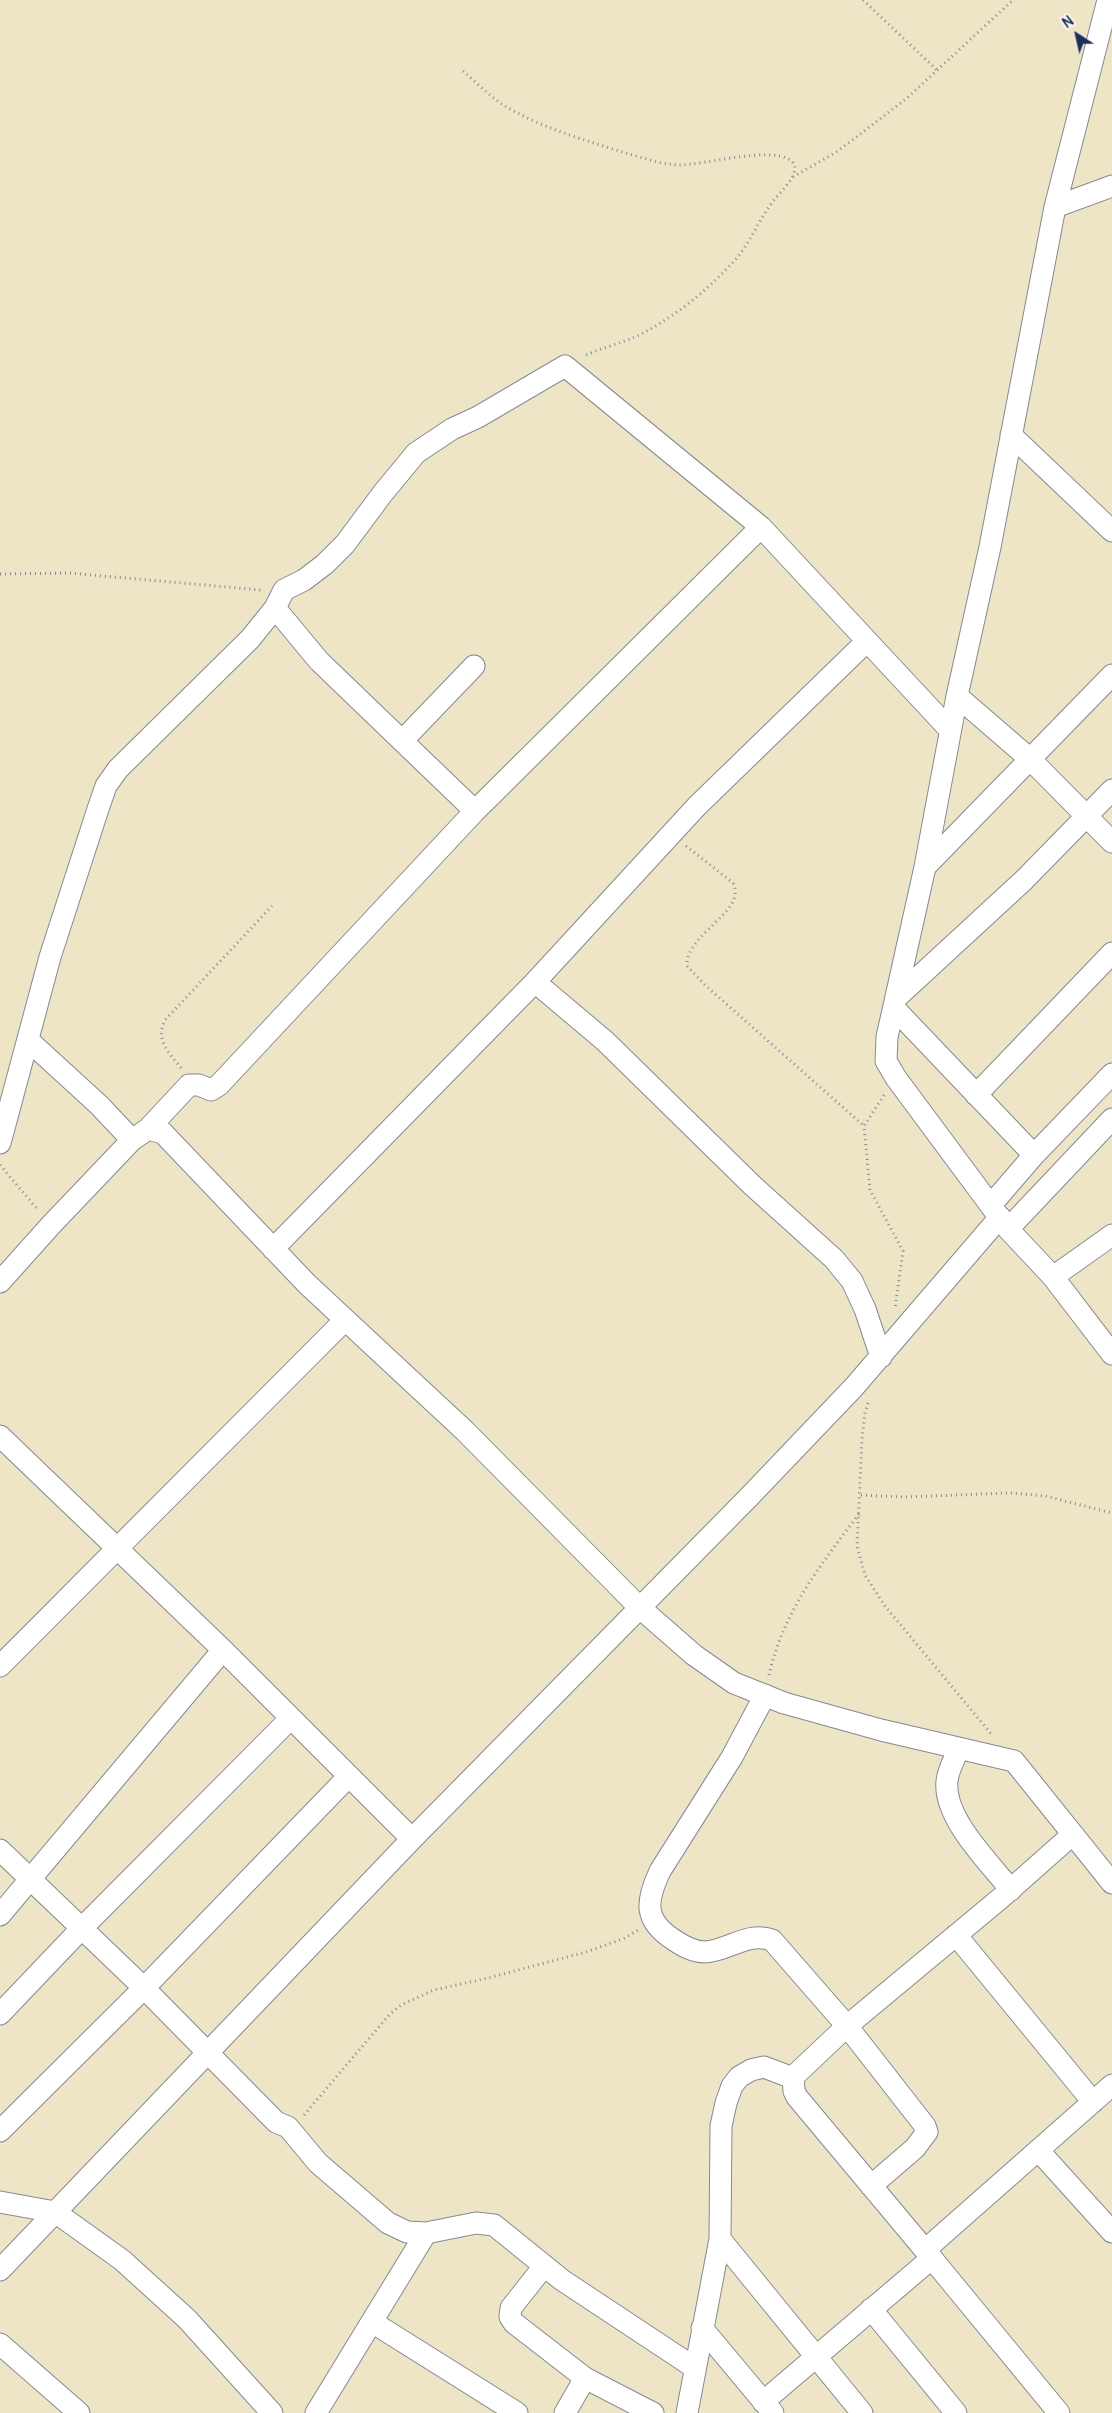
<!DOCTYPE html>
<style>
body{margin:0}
#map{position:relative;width:1112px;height:2413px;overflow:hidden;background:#eee5c6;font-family:Pangolin,sans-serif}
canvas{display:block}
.north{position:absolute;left:1052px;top:10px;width:50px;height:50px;-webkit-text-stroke:4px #fbf7ec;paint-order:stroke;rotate:325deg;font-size:14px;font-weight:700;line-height:20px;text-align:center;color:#1b2f5e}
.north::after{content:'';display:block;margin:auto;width:18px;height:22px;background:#1b2f5e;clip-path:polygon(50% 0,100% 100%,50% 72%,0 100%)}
</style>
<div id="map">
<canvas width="1112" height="2413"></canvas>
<div class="north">N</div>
</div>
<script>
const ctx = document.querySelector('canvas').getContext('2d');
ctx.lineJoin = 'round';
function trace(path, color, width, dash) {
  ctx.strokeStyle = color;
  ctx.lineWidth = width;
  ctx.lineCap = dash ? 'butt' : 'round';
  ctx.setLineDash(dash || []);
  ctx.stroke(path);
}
const minor = new Path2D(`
 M1108,0L1055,207L990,547L957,696L925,867L887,1037L886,1061L896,1078L1008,1229L1053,1277L1112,1354
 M1055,207L1112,186
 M1011,435L1112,531
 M275,608L319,661L475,811
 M957,696L1030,759L1112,842
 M402,741L474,666
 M925,867L1112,675
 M535,982L605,1041L753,1186L834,1259L852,1281L865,1309L881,1357
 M896,998L1024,880L1112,790
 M894,1008L1034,1155
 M29,1041L99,1105L132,1140
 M976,1095L1112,953
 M148,1129L189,1085H199L211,1090L219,1085L475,811L761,527
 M0,1143L50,957L98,809L106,786L118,769L250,639L275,608L284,590L304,580L325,564L345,544L383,493L416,453L452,429L478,417L565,366L761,527L950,730
 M991,1205L1034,1155L1112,1074
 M1008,1229L1112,1119
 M273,1249L535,982L697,806L867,641
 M1053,1277L1112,1235
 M0,1282L51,1225L132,1140L148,1129L163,1133L307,1284L465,1431L639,1607L694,1655L734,1683L784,1703L881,1730L1014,1761L1112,1883
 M0,1436L223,1650L412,1839
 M0,1666L345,1320
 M765,1695L732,1757L660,1871C646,1901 643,1920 674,1940C683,1946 693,1952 705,1952C728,1951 748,1931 772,1940L847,2026L925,2126L927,2132L915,2148L871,2186
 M959,1748C955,1758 948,1770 947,1781C943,1818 989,1862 1011,1890
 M0,1850L144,1988L276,2122L288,2127L318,2163L388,2223L407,2232L426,2233L476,2223L494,2225L562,2280L695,2368
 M0,1915L223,1650
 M956,1935L1093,2102
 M0,2014L81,1929L291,1718
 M0,2131L144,1988L349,1776
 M1038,2150L1112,2232
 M0,2202L55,2212L122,2260L187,2319L272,2413
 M720,2239L862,2413
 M925,2250L797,2097L794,2091L793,2077L847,2026L1002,1897L1072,1835
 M544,2266L511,2308L510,2317L514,2323L585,2378L653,2413
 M0,2270L412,1839L748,1498L854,1387L1000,1217
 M871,2309L956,2413
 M372,2322L517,2413
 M702,2328L773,2413
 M0,2344L79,2413
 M763,2402L932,2258
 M316,2413L426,2233
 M565,2413L585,2378
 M687,2413L720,2239L721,2126L726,2103L732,2086L739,2077L751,2070L764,2067L793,2078
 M1059,2413L925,2250L1112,2085`);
trace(minor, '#848a92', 23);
trace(new Path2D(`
 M863,0L938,71
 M463,71C478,84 492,99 510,109C546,129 587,141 626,153C643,158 660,164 678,165C705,165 769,146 790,160C805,170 781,191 774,200C759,219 751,242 735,260C710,288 676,316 643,333C624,343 603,347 584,356
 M793,177L838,151L906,99L1013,0
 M0,574L69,573L261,590
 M686,846L733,883C748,911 685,934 687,966L705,985L864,1126
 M181,1068C169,1053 155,1040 165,1020L272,906
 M884,1095L864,1126L870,1190L903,1251L895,1308
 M0,1165L38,1210
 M868,1403L865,1413L862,1439L857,1546L865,1575L885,1606L992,1735
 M861,1495L904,1497L1010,1493L1045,1496L1112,1513
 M769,1675C783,1612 821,1564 859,1514
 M304,2115L389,2015L401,2005L434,1990L488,1978L586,1952L625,1938L638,1930`), '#848a92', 3, [1, 4]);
trace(minor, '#fff', 21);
</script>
